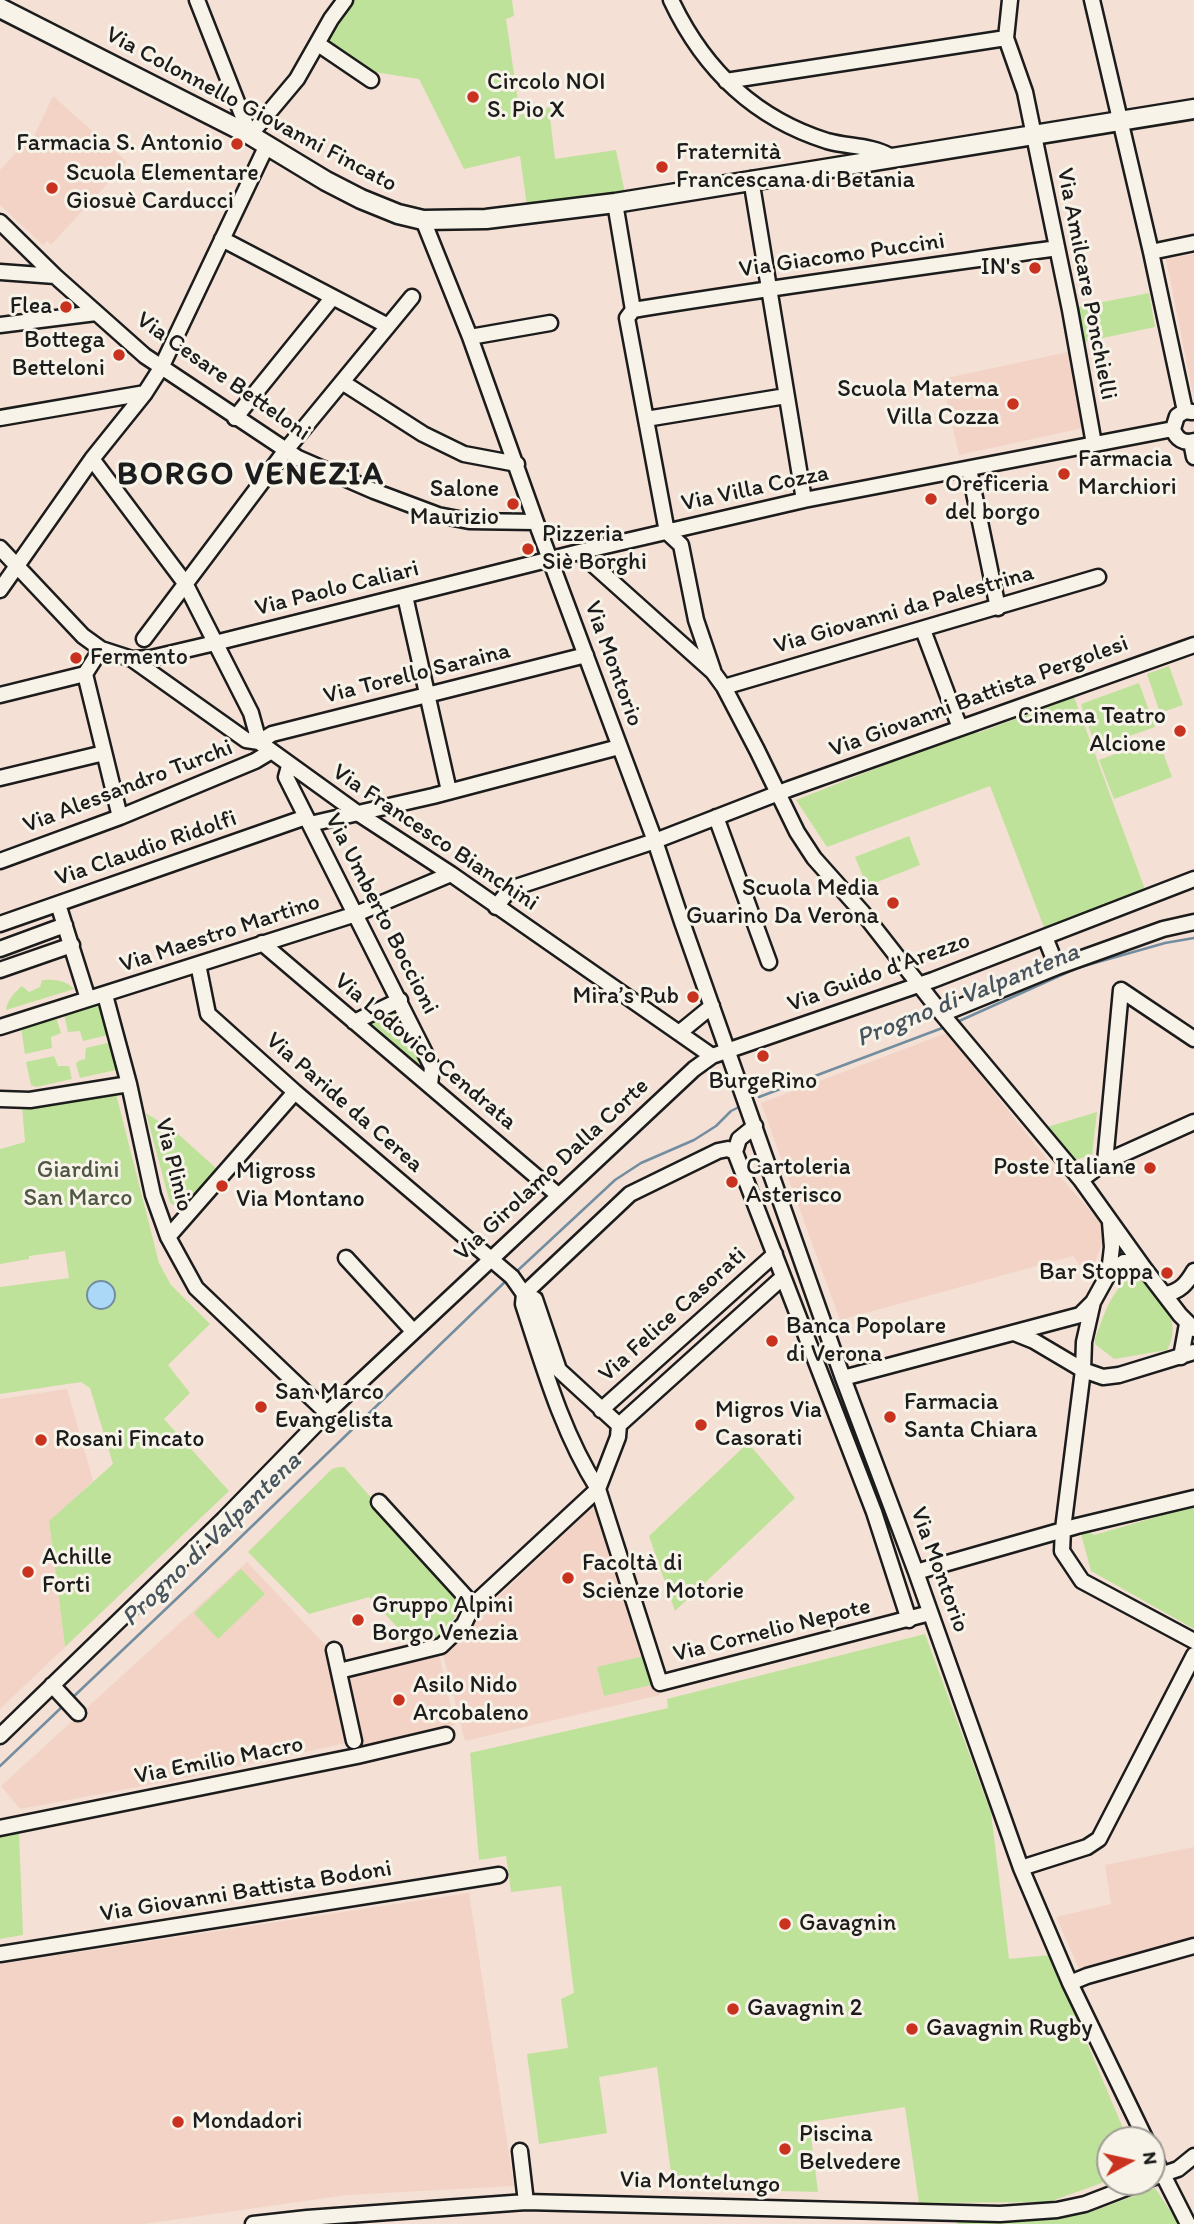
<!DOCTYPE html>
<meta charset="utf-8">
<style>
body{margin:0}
#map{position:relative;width:1194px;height:2224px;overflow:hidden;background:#f4e0d4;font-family:Itim,sans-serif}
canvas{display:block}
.north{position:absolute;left:1096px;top:2126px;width:70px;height:70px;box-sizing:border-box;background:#f7f3e8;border:2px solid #9f9d96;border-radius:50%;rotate:82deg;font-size:19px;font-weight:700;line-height:28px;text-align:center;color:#1c1c1c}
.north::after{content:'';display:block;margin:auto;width:24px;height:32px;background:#c8321e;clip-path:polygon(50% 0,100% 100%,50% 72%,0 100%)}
</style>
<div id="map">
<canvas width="1194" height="2224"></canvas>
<div class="north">N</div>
</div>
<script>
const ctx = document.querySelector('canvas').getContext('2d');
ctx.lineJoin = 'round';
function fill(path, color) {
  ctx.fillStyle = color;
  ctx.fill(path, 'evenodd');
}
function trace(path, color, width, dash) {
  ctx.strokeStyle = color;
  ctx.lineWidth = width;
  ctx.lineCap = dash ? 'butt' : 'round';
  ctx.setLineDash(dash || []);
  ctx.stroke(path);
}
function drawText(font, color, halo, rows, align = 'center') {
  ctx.font = font + ' Itim,sans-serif';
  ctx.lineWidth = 6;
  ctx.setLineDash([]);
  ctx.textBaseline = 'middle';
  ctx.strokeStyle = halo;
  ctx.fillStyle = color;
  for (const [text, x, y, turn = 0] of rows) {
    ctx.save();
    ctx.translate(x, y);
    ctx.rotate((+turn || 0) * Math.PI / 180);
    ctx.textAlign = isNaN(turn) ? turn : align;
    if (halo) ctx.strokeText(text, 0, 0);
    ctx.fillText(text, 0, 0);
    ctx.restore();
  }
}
fill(new Path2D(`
 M53,96L127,162L51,245L47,241L43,245L0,205V170L27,141L30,145Z
 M1194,254V399L1166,259Z
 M1068,352L1083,428L959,455L942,379Z
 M947,1033L1064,1181L1107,1230L1093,1268L1092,1282L1073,1256L840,1320L761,1103Z
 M67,1389L93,1481L49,1522L65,1647L0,1709V1399Z
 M593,1507L660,1695L465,1741L442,1650Z
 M247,1562L331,1651L350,1742L190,1777L20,1809L1,1786Z
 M438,1650L455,1725L360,1748L343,1674Z
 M1194,1847V1937L1079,1968L1056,1917L1111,1904L1105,1865Z
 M469,1893L514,2186L346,2195L144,2224H0V1964Z`), '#f2d3c6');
fill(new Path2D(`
 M348,0H512L514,16L506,19L520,115L550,107L553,117L550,118L555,159L616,150L625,193L527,206L520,156L464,169L419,79L374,72L323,44Z
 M1149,293L1155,327L1084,342L1077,307Z
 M1169,666L1183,705L1160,713L1147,674Z
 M1139,683L1155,727L1096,748L1081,704Z
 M1074,697L1146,892L1045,930L990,786L827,847L796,800L976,729L978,733Z
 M1158,738L1172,777L1114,799L1099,760Z
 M909,836L920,865L867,886L855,857Z
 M42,980C54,979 66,980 74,989L6,1010C7,1000 15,992 22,986L29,992L40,987Z
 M94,1005L101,1008L108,1035L83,1041L80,1031L68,1032L64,1014Z
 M394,1011L420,1063L418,1064L371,1023Z
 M56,1017L61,1033L51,1037L52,1048L25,1054L21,1027Z
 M108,1043L111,1045L116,1070L80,1078L76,1064L78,1061L85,1059L86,1048Z
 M54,1056L58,1066H69L72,1079L36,1087L31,1085L26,1062Z
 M115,1090L159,1263L171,1285L210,1324L168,1365L190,1393L164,1419L229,1491L65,1647L49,1521L113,1464L90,1388L81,1382L0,1394V1287L69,1278L65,1251L29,1256V1259L0,1264V1149L25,1142L22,1105Z
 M1097,1112L1092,1155L1075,1160L1047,1127Z
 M146,1113L177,1133L217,1169C205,1183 195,1203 177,1208L170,1203Z
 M1146,1275C1162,1298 1183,1322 1167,1350L1114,1359L1095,1344V1339C1104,1315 1110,1293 1130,1277L1135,1281Z
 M748,1443L795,1498L675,1611L649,1536Z
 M339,1467H344L461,1599C454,1621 451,1629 431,1643L425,1637L401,1641L398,1628L369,1597L309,1614L248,1552L332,1469Z
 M1174,1505L1183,1510L1194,1507V1629L1091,1571L1081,1534L1088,1532L1094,1535L1153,1518L1155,1511Z
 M241,1569L265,1594L218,1639L194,1613Z
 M925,1634L991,1813L1009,1959L1050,1955L1128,2140H1110V2180L1049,2202L919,2203L905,2107L809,2122L818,2192L673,2188L657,2067L599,2077L607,2133L539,2144L527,2054L568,2048L561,1999L574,1993L561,1886L511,1892L506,1856L479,1860L470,1753L668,1708L667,1699Z
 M648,1655L655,1684L604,1696L597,1667Z
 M19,1833L23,1935L0,1939V1836Z
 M1155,2188L1179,2224H957V2219H1058L1088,2213Z`), '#bfe29b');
const water = new Path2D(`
 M87 1295a14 14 0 1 1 28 0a14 14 0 1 1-28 0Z`);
fill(water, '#abd8f7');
trace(water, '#728d9f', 2);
trace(new Path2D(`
 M957,1022L1077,968L1165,943L1194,938
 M759,1097L945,1027
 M515,1273L615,1180L641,1163L694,1140L716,1126L731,1111L741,1106
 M71,1699L190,1586L508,1279
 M0,1766L63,1706`), '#728d9f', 2.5);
const minor = new Path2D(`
 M197,0L250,135L297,79L331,19L345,0
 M671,0C703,68 754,118 827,141C848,147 870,145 890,156
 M1010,0L1006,38L1025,92L1070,310L1094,444
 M1092,0L1151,252L1185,411
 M318,44L371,80
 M726,81L1006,38
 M751,179L804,500
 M615,203L633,310L627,318L667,532L681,545L696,620L713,670
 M423,220L470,337L536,522L655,841L682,922L843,1378L916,1572L1021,1868L1070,1983L1146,2140
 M0,222L55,276L145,356L298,458L374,491L438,515L469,521L536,522
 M222,239L388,326
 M1151,252L1194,243
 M0,272L55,276
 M633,310C774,287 916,268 1057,248
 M0,325L96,313
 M470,337L550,323
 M342,382L423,434L464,454L517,464
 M1192,412L1185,411L1177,416L1173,429C1176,439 1184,444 1194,441
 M0,418L145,393
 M235,418L333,297
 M646,419L786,396
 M1191,442L1194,457
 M92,459L185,583L251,713L259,742
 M969,469L998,608
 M0,548L83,636L101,649L132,659L246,740L259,742L356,812L451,874L712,1056
 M579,552L713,672L724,687L757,750L797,832L814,858L863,913L942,1014L1081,1180L1144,1268L1180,1315L1194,1329
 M0,590L92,459L145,393L161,368L267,145
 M405,596L449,791
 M923,630L960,728
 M144,639L286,450L412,297
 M132,659L151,658L215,643L579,552L804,500L1173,429
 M85,674L120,817
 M724,687L1098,577
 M0,695L85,674L101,649
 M259,742L272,734L586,655
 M289,766L286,777L432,1067L430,1085
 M0,778L104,753
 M716,817L769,962
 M310,824L433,796L619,747
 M0,861L120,817L255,761L270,752
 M58,904L88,999
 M496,907L510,889L655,841L789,789L1194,645
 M0,924L306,817
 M1045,937L1057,967
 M262,943L558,1195
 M0,949L65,925
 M198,964L208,1014L295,1092L512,1277L524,1294L535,1299L559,1370L619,1425L618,1437L598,1489L473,1605L464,1624L441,1646L339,1671
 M0,970L72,945
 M105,995L129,1084L153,1195L168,1237L196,1288L327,1413
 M942,1014L1057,967L1163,929L1194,922
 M354,1022L400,1000
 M0,1027L356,914L451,874
 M679,1033L712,1006
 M0,1099L30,1100L129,1084
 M735,1152L874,1512L909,1620
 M735,1152L739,1139L755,1126
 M1105,1162L1121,990L1194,1039
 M1081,1180L1105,1162L1194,1122
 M1110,1222L1112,1247L1109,1273L1093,1302L1084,1342L1083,1370L1063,1529L1062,1551L1082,1581L1194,1641
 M168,1237L295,1092
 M346,1258L413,1331
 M1109,1273L1124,1262L1135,1264L1144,1268
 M524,1294L523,1304C544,1368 562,1432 598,1489L660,1683L930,1613
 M524,1294L630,1194L718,1151L728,1149L735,1152
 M1165,1294C1180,1292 1187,1283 1194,1271
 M1014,1333L1034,1341L1083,1370L1103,1377L1119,1375L1194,1352
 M1181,1357L1187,1324
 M843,1378L1080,1315L1092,1303
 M601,1410L775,1254
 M619,1425L783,1277
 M379,1502L473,1605
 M916,1572L1077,1526L1194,1498
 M334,1650L354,1741
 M52,1685L78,1713
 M0,1736L224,1519L327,1413L694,1069L712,1056L933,980L1194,879
 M0,1828L357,1756L446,1735
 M1021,1868L1087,1847L1099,1839L1194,1655
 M0,1954L499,1875
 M1070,1983L1087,1976L1194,1946
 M520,2151L526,2202
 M1152,2153L1188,2224
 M1152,2178L1178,2169L1194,2156
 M253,2224L307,2218L526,2202L1000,2214L1057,2210L1085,2204L1142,2182`);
const major = new Path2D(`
 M0,8L250,135L326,181L361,199L398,214L423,220L486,219L615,203L1194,109`);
trace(minor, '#1c1c1c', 19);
trace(major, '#1c1c1c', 23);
trace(minor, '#f7f3e8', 14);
trace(major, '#f7f3e8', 18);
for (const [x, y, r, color] of [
 [473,97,7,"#c8321e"],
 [237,144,7,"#c8321e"],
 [662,167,7,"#c8321e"],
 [52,188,7,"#c8321e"],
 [1035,268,7,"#c8321e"],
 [66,307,7,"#c8321e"],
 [119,355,7,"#c8321e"],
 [1013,404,7,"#c8321e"],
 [1064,474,7,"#c8321e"],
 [931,499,7,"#c8321e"],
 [513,504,7,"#c8321e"],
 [528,549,7,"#c8321e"],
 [76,658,7,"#c8321e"],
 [1180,731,7,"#c8321e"],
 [893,903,7,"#c8321e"],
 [693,997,7,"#c8321e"],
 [763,1056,7,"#c8321e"],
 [1150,1168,7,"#c8321e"],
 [732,1182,7,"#c8321e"],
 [222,1186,7,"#c8321e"],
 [1167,1273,7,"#c8321e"],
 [772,1341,7,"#c8321e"],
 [261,1407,7,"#c8321e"],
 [890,1417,7,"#c8321e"],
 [701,1425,7,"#c8321e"],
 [41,1440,7,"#c8321e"],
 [28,1572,7,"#c8321e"],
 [568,1578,7,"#c8321e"],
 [358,1620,7,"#c8321e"],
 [399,1700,7,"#c8321e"],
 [785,1924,7,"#c8321e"],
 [733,2009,7,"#c8321e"],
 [912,2029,7,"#c8321e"],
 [178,2122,7,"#c8321e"],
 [785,2149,7,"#c8321e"]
]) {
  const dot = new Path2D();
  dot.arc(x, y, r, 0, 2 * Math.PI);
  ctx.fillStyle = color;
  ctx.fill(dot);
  trace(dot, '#f7f3e8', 2.5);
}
drawText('24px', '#1c1c1c', '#f7f3e8', [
 ["Circolo NOI",487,83],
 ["S. Pio X",487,111],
 ["Farmacia S. Antonio",223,144,"right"],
 ["Fraternità",676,153],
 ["Francescana di Betania",676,181],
 ["Scuola Elementare",66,174],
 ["Giosuè Carducci",66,202],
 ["IN's",1021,268,"right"],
 ["Flea",52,307,"right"],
 ["Bottega",105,341,"right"],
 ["Betteloni",105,369,"right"],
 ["Scuola Materna",999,390,"right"],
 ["Villa Cozza",999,418,"right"],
 ["Farmacia",1078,460],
 ["Marchiori",1078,488],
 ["Oreficeria",945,485],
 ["del borgo",945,513],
 ["Salone",499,490,"right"],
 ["Maurizio",499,518,"right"],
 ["Pizzeria",542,535],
 ["Siè Borghi",542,563],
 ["Fermento",90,658],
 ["Cinema Teatro",1166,717,"right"],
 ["Alcione",1166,745,"right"],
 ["Scuola Media",879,889,"right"],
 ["Guarino Da Verona",879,917,"right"],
 ["Mira’s Pub",679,997,"right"],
 ["BurgeRino",763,1082,"center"],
 ["Cartoleria",746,1168],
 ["Asterisco",746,1196],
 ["Poste Italiane",1136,1168,"right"],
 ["Migross",236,1172],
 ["Via Montano",236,1200],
 ["Bar Stoppa",1153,1273,"right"],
 ["Banca Popolare",786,1327],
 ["di Verona",786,1355],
 ["San Marco",275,1393],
 ["Evangelista",275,1421],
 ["Farmacia",904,1403],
 ["Santa Chiara",904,1431],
 ["Migros Via",715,1411],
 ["Casorati",715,1439],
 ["Rosani Fincato",55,1440],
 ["Achille",42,1558],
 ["Forti",42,1586],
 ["Facoltà di",582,1564],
 ["Scienze Motorie",582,1592],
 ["Gruppo Alpini",372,1606],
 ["Borgo Venezia",372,1634],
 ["Asilo Nido",413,1686],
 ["Arcobaleno",413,1714],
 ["Gavagnin",799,1924],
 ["Gavagnin 2",747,2009],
 ["Gavagnin Rugby",926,2029],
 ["Mondadori",192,2122],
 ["Piscina",799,2135],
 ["Belvedere",799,2163]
], 'left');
drawText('24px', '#1c1c1c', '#f7f3e8', [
 ["Via Colonnello Giovanni Fincato",251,110,28],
 ["Via Giacomo Puccini",842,256,-8],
 ["Via Amilcare Ponchielli",1086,284,79],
 ["Via Cesare Betteloni",223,377,35],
 ["Via Villa Cozza",755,489,-12],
 ["Via Paolo Caliari",337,589,-14],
 ["Via Giovanni da Palestrina",904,610,-16],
 ["Via Montorio",613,664,70],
 ["Via Torello Saraina",417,674,-14],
 ["Via Giovanni Battista Pergolesi",979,697,-20],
 ["Via Alessandro Turchi",128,787,-21],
 ["Via Francesco Bianchini",435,838,34],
 ["Via Claudio Ridolfi",146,849,-19],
 ["Via Umberto Boccioni",381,914,63],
 ["Via Maestro Martino",220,934,-18],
 ["Via Guido d'Arezzo",879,973,-20],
 ["Via Lodovico Cendrata",425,1052,40],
 ["Via Paride da Cerea",344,1103,41],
 ["Via Plinio",173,1165,76],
 ["Via Girolamo Dalla Corte",552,1170,-43],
 ["Via Felice Casorati",673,1315,-42],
 ["Via Montorio",939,1570,70],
 ["Via Cornelio Nepote",772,1631,-14],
 ["Via Emilio Macro",219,1761,-11],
 ["Via Giovanni Battista Bodoni",246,1892,-9],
 ["Via Montelungo",700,2183,2]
]);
drawText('24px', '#4d5742', '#f7f3e8', [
 ["Giardini",78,1171],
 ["San Marco",78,1199]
]);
drawText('italic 26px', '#47545e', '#f7f3e8', [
 ["Progno di Valpantena",968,996,-22],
 ["Progno di Valpantena",212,1540,-44]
]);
ctx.letterSpacing = '2px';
drawText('bold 32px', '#1c1c1c', '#f7f3e8', [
 ["BORGO VENEZIA",251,476]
]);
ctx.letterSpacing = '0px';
</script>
